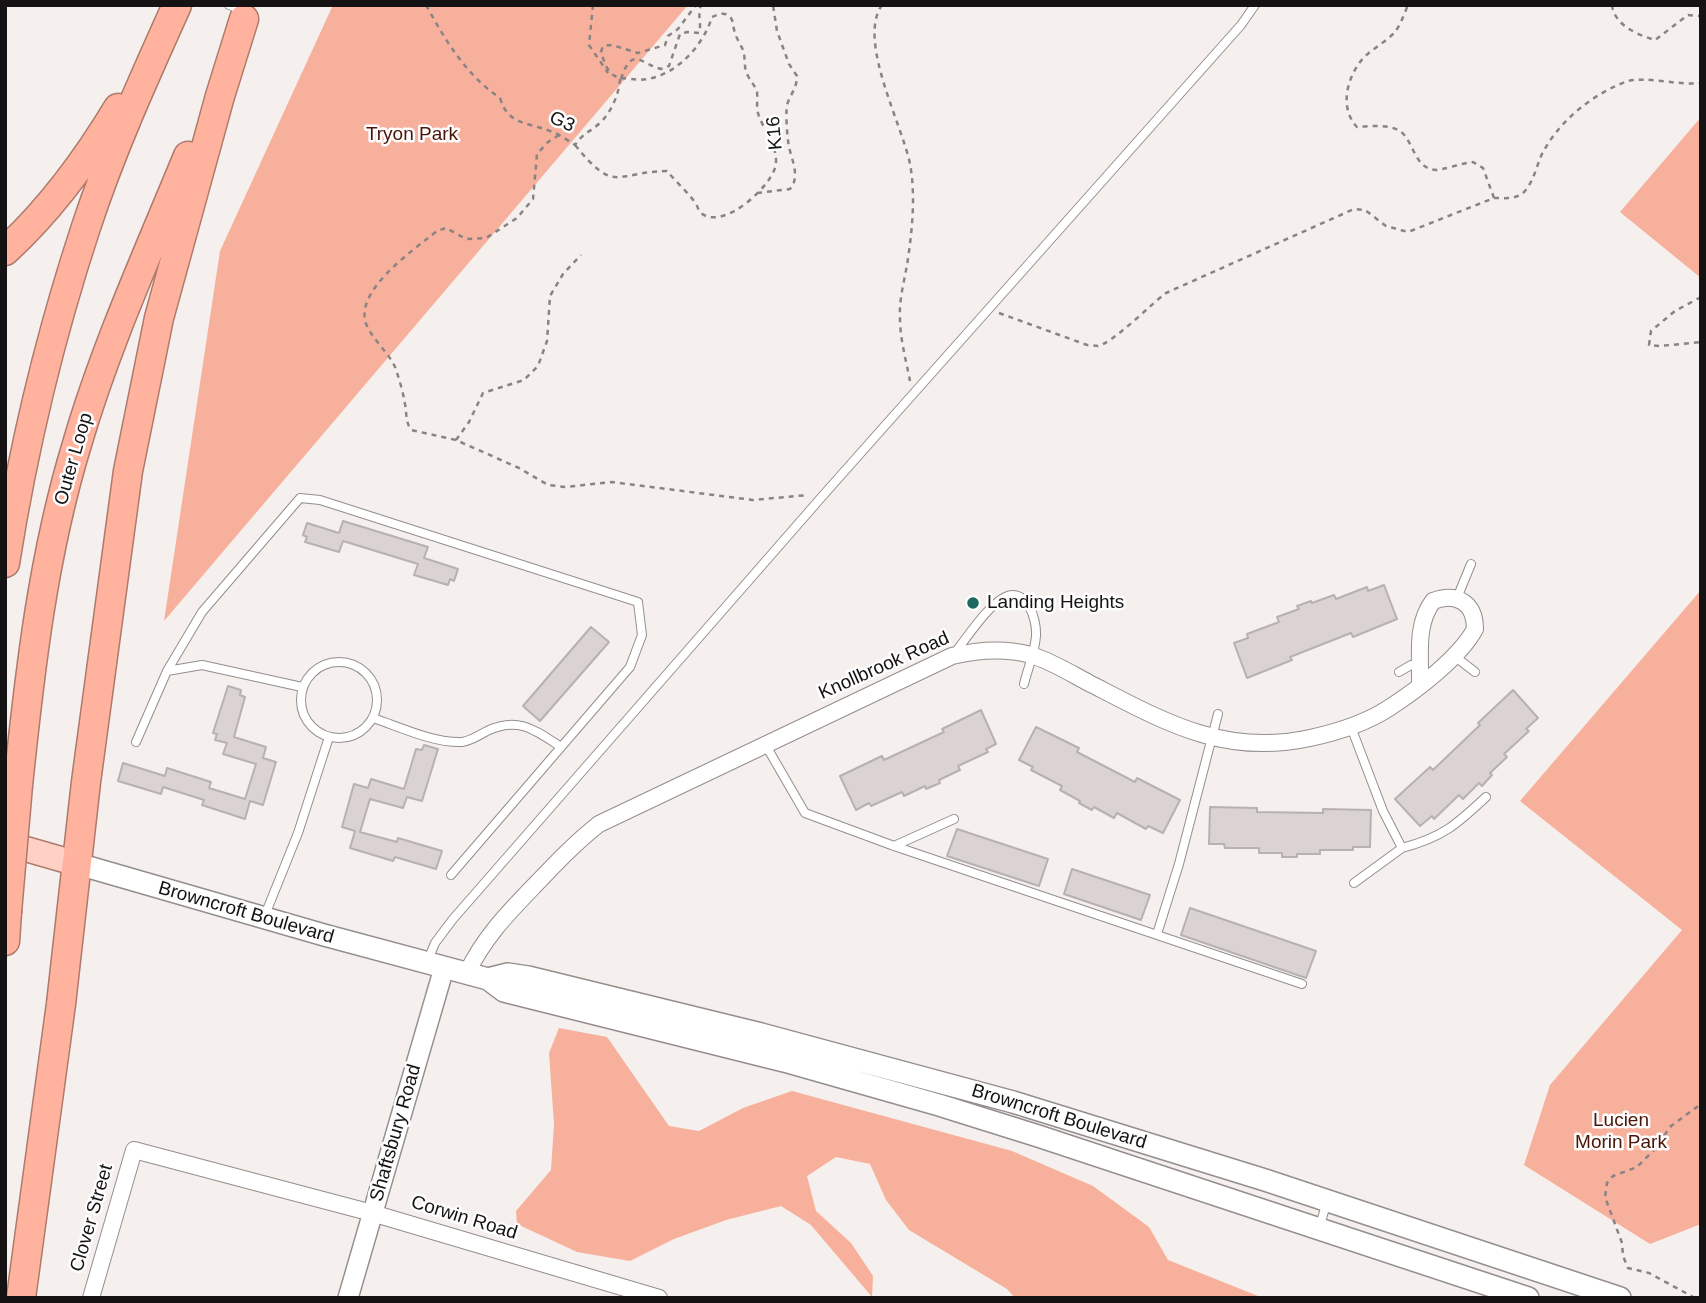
<!DOCTYPE html>
<style>
body{margin:0}
#map{position:relative;width:1706px;height:1303px;overflow:hidden;background:#f5efed;font-family:Helvetica,sans-serif}
canvas{display:block}
.frame{position:absolute;inset:0;border:7px solid #141212;pointer-events:none}
</style>
<div id="map">
<canvas width="1706" height="1303"></canvas>
<div class="frame"></div>
</div>
<script>
const ctx = document.querySelector('canvas').getContext('2d');
ctx.lineJoin = 'round';
function fill(path, color) {
  ctx.fillStyle = color;
  ctx.fill(path, 'evenodd');
}
function trace(path, color, width, dash) {
  ctx.strokeStyle = color;
  ctx.lineWidth = width;
  ctx.lineCap = dash ? 'butt' : 'round';
  ctx.setLineDash(dash || []);
  ctx.stroke(path);
}
function drawText(font, color, halo, rows, align = 'center') {
  ctx.font = font + ' Helvetica,sans-serif';
  ctx.lineWidth = 5;
  ctx.setLineDash([]);
  ctx.textBaseline = 'middle';
  ctx.strokeStyle = halo;
  ctx.fillStyle = color;
  for (const [text, x, y, turn = 0] of rows) {
    ctx.save();
    ctx.translate(x, y);
    ctx.rotate((+turn || 0) * Math.PI / 180);
    ctx.textAlign = isNaN(turn) ? turn : align;
    if (halo) ctx.strokeText(text, 0, 0);
    ctx.fillText(text, 0, 0);
    ctx.restore();
  }
}
fill(new Path2D(`
 M333,5H688L164,621L220,251Z
 M1701,117V278L1620,212Z
 M1701,590V1224L1650,1244L1524,1165L1550,1085L1682,930L1520,801Z
 M559,1028L607,1037L669,1126L699,1131L743,1108L792,1091L1012,1151L1093,1186L1149,1227L1168,1260L1263,1298H1015L1007,1289L909,1230L886,1200L870,1164L836,1157L807,1176L816,1211L851,1243L873,1276L872,1297L811,1225L781,1206L726,1220L674,1239L630,1261L577,1252L517,1224L516,1211L551,1170L554,1124L549,1053Z`), '#f7b09c');
const building = new Path2D(`
 M343,521L428,547L424,558L458,569L454,581L450,579L448,585L414,575L418,564L343,541L339,552L305,542L307,537L303,535L307,523L339,533Z
 M1384,585L1397,619L1353,637L1351,633L1290,657L1292,660L1247,678L1234,643L1248,638L1247,634L1279,622L1277,617L1299,609L1297,606L1311,601L1312,603L1334,595L1336,599L1367,587L1368,591Z
 M591,627L609,642L540,721L523,706Z
 M228,686L241,690L240,695L245,697L234,737L266,747L263,758L276,762L263,805L250,801L245,819L202,805L204,800L163,787L161,794L118,781L123,763L165,776L167,768L211,782L209,788L245,799L256,764L223,754L227,743L215,740L217,734L213,733Z
 M1513,690L1538,718L1526,729L1529,731L1504,754L1507,757L1490,773L1492,775L1482,786L1479,783L1463,799L1459,795L1434,819L1432,816L1420,826L1395,799L1430,767L1433,770L1480,725L1478,723Z
 M981,710L996,744L986,749L988,752L958,766L960,770L939,780L940,783L926,789L925,786L904,796L902,792L871,806L869,803L856,810L840,776L882,756L884,760L944,732L942,729Z
 M1036,727L1079,748L1077,752L1135,782L1137,778L1180,800L1163,833L1148,826L1146,829L1117,813L1114,818L1094,807L1092,810L1079,803L1080,801L1060,790L1062,786L1031,770L1033,767L1019,760Z
 M424,745L438,749L422,801L407,797L403,808L370,799L360,832L397,842L398,838L442,851L436,869L395,857L393,861L350,848L355,831L342,827L354,784L368,788L371,779L404,789L416,749L422,750Z
 M1210,807L1257,808V812L1323,813V809L1371,810L1370,847H1353V850H1320V854H1297V857H1282V853H1259V848H1225L1224,844H1209Z
 M957,829L1048,859L1039,886L947,856Z
 M1072,869L1150,895L1141,920L1064,894Z
 M1190,908L1316,951L1306,978L1181,935Z`);
fill(building, '#dad3d2');
trace(building, '#b7b1b0', 2);
const service = new Path2D(`
 M229,5L246,12
 M1457,598L1471,564
 M954,654C966,639 988,605 1005,597C1027,587 1037,619 1036,636C1035,651 1028,668 1024,684
 M1453,655L1475,672
 M301 700a38 38 0 1 1 76 0a38 38 0 1 1-76 0Z
 M167,671L202,612L300,498L320,500L638,602L642,635L630,667L451,875
 M1399,672L1411,665H1421
 M373,718C400,727 433,743 462,742C470,741 480,735 487,731C518,716 535,730 561,747
 M1351,727L1383,811L1402,848L1354,883
 M136,742L167,671L202,665L302,687
 M765,744L805,813L894,846L1302,984
 M894,846L954,819
 M1402,848C1443,837 1456,825 1486,797
 M265,915L298,833L329,737
 M1157,934L1179,864L1218,714
 M428,960L435,943L453,919L826,492L1241,25L1255,5
 M1319,1229L1327,1201`);
const minor = new Path2D(`
 M467,973C484,937 509,912 536,884C556,863 576,842 599,824L952,656C978,650 1005,648 1031,655C1051,661 1070,673 1089,683C1163,721 1224,757 1310,738C1338,732 1366,723 1389,708C1417,690 1460,657 1475,629C1475,603 1457,592 1433,601C1415,625 1421,656 1420,685
 M91,1298L134,1150L372,1213L659,1298`);
const tertiary = new Path2D(`
 M348,1298L444,968`);
const secondary = new Path2D(`
 M78,864L324,935L488,979L504,991L784,1061L939,1105L1038,1136L1528,1298
 M488,979L508,974L528,977L761,1034L1013,1102L1265,1180L1620,1298`);
const primary = new Path2D(`
 M5,843L78,864`);
const motorway = new Path2D(`
 M5,251C51,209 86,161 118,108
 M5,563C23,449 50,336 86,227C111,151 144,78 177,5
 M18,785C30,670 43,555 77,444C106,345 149,251 188,156
 M5,941L7,912
 M21,1298L61,1004L86,782L128,471L159,318L220,96L244,19`);
trace(service, '#948e8c', 10);
trace(minor, '#948e8c', 18);
trace(tertiary, '#948e8c', 22);
trace(secondary, '#948e8c', 24);
trace(primary, '#ad7a6c', 27);
trace(motorway, '#ad7a6c', 31);
trace(new Path2D(`
 M426,5C446,41 465,74 500,98C508,125 527,122 550,131C559,134 567,140 575,145C583,133 590,132 600,123C612,111 619,94 620,79
 M593,5L589,45L608,73
 M882,5C857,40 902,124 910,164C916,196 912,233 907,265C904,282 899,300 900,318C900,339 906,360 910,381
 M1612,5C1614,25 1638,35 1655,40L1688,15L1701,16
 M621,79C632,45 641,64 661,69L669,66L680,34L687,32L699,33C702,24 697,15 701,5
 M559,135L548,142L537,154L533,199L517,218L486,238L466,239L446,228L437,231C415,249 351,292 367,326C374,341 388,352 395,367C399,378 403,392 405,404C407,414 405,420 411,430L456,440L519,468L548,485L565,487L612,482L753,500L808,495
 M575,145C616,195 614,172 667,171C676,182 688,192 696,204C698,207 698,210 701,213C723,232 775,184 776,163C777,144 763,130 758,113C756,107 758,99 757,92C755,85 750,81 747,74C744,67 745,60 744,53C742,46 737,40 735,33C733,28 734,23 731,18C725,11 719,14 712,17C702,50 667,85 631,79C623,78 616,79 610,72C606,68 603,58 601,52L603,46L612,45L638,53L665,45L668,36L678,29L696,5
 M757,193L790,189C802,175 789,156 788,140C787,132 785,108 788,102C792,92 797,87 797,76L789,64L777,31L773,5
 M1494,198C1505,198 1517,200 1525,191C1536,178 1537,160 1546,147C1563,118 1594,94 1625,82C1643,75 1678,86 1701,83
 M1701,297L1675,311L1651,331L1649,345L1660,346L1701,342
 M999,313L1087,345C1091,345 1095,346 1098,346C1113,343 1151,304 1166,293L1354,209L1365,210L1386,226L1408,232L1494,198L1483,168L1473,162C1463,163 1442,170 1436,170C1414,169 1414,141 1400,131C1388,124 1370,126 1357,127C1340,109 1346,81 1360,62C1368,51 1383,44 1393,34C1400,27 1404,14 1408,5
 M456,440L469,422L483,393L524,380L538,366L547,341L550,296L563,274L581,255
 M1695,1298L1649,1273L1628,1268L1623,1256L1622,1243L1605,1197L1607,1183L1613,1176L1637,1167L1654,1150L1671,1126L1701,1104`), '#898483', 2.5, [5, 5]);
trace(service, '#fff', 8);
trace(minor, '#fff', 16);
trace(tertiary, '#fff', 19);
trace(secondary, '#fff', 21);
trace(primary, '#ffd1c4', 24);
trace(motorway, '#ffb29d', 28);
const motorwayBridge = new Path2D(`
 M7,912L18,785`);
trace(motorwayBridge, '#ad7a6c', 31, []);
trace(motorwayBridge, '#ffb29d', 28);
for (const [x, y, r, color] of [
 [973,603,7,"#1d6861"]
]) {
  const dot = new Path2D();
  dot.arc(x, y, r, 0, 2 * Math.PI);
  ctx.fillStyle = color;
  ctx.fill(dot);
  trace(dot, '#fefdfd', 2.5);
}
drawText('19px', '#141212', '#fefdfd', [
 ["G3",562,122,24],
 ["K16",775,133,-95],
 ["Outer Loop",74,459,-74],
 ["Knollbrook Road",884,666,-24],
 ["Browncroft Boulevard",246,913,16],
 ["Browncroft Boulevard",1059,1117,17],
 ["Shaftsbury Road",396,1133,-74],
 ["Clover Street",92,1218,-74],
 ["Corwin Road",464,1218,17]
]);
drawText('19px', '#4a1506', '#fefdfd', [
 ["Tryon Park",412,135],
 ["Lucien",1621,1121],
 ["Morin Park",1621,1143]
]);
drawText('19px', '#141212', '#fefdfd', [
 ["Landing Heights",987,603]
], 'left');
</script>
